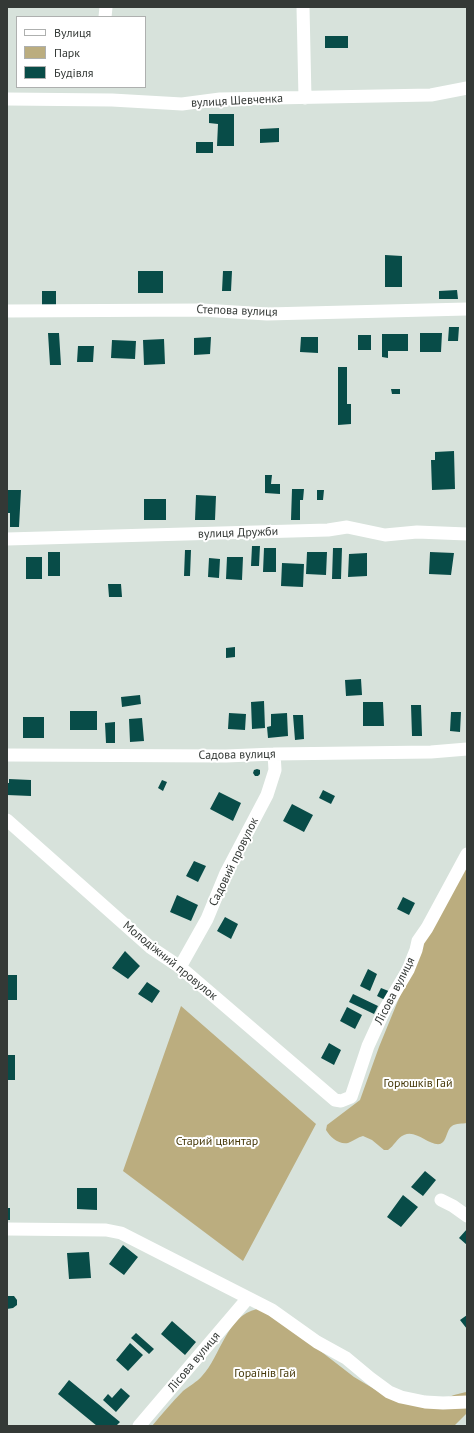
<!DOCTYPE html>
<meta charset="utf-8">
<style>
body{margin:0}
#map{position:relative;width:474px;height:1433px;overflow:hidden;background:#d7e2db;font-family:"PT Sans",sans-serif}
canvas{display:block}
.frame{position:absolute;inset:0;border:8px solid #343936;pointer-events:none}
.legend{position:absolute;left:16px;top:16px;width:130px;height:72px;box-sizing:border-box;background:#fff;border:1px solid #aeb0af;margin:0;padding:5px 7px;list-style:none;font-size:12px;color:#343936}
.legend li{display:flex;align-items:center;gap:8px;height:20px}
.legend b{width:20px;border:1px solid #aeb0af}
</style>
<div id="map">
<canvas width="474" height="1433"></canvas>
<div class="frame"></div>
<ul class="legend">
<li><b style="height:5px;background:#fff"></b>Вулиця</li>
<li><b style="height:11px;background:#bbad7f"></b>Парк</li>
<li><b style="height:11px;background:#084c48"></b>Будівля</li>
</ul>
</div>
<script>
const ctx = document.querySelector('canvas').getContext('2d');
ctx.lineJoin = 'round';
function fill(path, color) {
  ctx.fillStyle = color;
  ctx.fill(path, 'evenodd');
}
function trace(path, color, width, dash) {
  ctx.strokeStyle = color;
  ctx.lineWidth = width;
  ctx.lineCap = dash ? 'butt' : 'round';
  ctx.setLineDash(dash || []);
  ctx.stroke(path);
}
function drawText(font, color, halo, rows, align = 'center') {
  ctx.font = font + ' "PT Sans",sans-serif';
  ctx.lineWidth = 4;
  ctx.setLineDash([]);
  ctx.textBaseline = 'middle';
  ctx.strokeStyle = halo;
  ctx.fillStyle = color;
  for (const [text, x, y, turn = 0] of rows) {
    ctx.save();
    ctx.translate(x, y);
    ctx.rotate((+turn || 0) * Math.PI / 180);
    ctx.textAlign = isNaN(turn) ? turn : align;
    if (halo) ctx.strokeText(text, 0, 0);
    ctx.fillText(text, 0, 0);
    ctx.restore();
  }
}
fill(new Path2D(`
 M467,857V1123C462,1124 456,1123 452,1126C446,1130 447,1142 440,1144C429,1146 416,1129 404,1135C397,1138 394,1146 388,1150H384L372,1140L363,1136C358,1137 353,1141 348,1143C339,1145 330,1137 326,1130L327,1125L360,1100L379,1047L415,959Z
 M181,1006L316,1124L243,1261L123,1171Z
 M257,1309L261,1310L301,1336L354,1377L381,1393L441,1400L454,1395L466,1392L467,1393V1413L454,1426H152C162,1414 172,1402 183,1391C189,1386 197,1382 202,1376C221,1356 226,1316 257,1309Z`), '#bbad7f');
fill(new Path2D(`
 M325,36H348V48H325Z
 M209,114H234V146H217L218,124L209,123Z
 M279,128V142L260,143V129Z
 M196,142H213V153H196Z
 M385,255L402,256V287H385Z
 M138,271H163V293H138Z
 M223,271H232L231,291H222Z
 M457,290L458,299H439V291Z
 M42,291H56V306H42Z
 M449,327H459L458,341H448Z
 M48,333H59L61,365H50Z
 M420,333H442L441,352H420Z
 M382,334H408V351H388V358L382,357Z
 M358,335H371V350H358Z
 M211,337L210,354L194,355V338Z
 M301,337H318V353L300,352Z
 M164,339L165,364L144,365L143,340Z
 M112,340L136,341L135,359L111,358Z
 M78,346H94L93,362H77Z
 M338,367H347V404H351V424L338,425Z
 M391,389H400V394H392Z
 M454,451L455,489L432,490L431,460H435V452Z
 M265,475H272L271,484H280V494L265,493Z
 M292,489H304L303,500H300V520H291Z
 M8,490H21L19,527H10V513H7Z
 M317,490H324L323,500H317Z
 M196,495L216,496L215,520H195Z
 M144,499H166V520H144Z
 M252,546H260L259,566H251Z
 M264,548H276V572H263Z
 M333,548H342L341,579H332Z
 M185,550H191L190,576H184Z
 M48,552H60V576H48Z
 M307,552H327L326,575L306,574Z
 M430,552L454,553L451,575L429,574Z
 M367,553V576L348,577L349,554Z
 M26,557H42V579H26Z
 M227,557H243L242,580L226,579Z
 M209,558L220,559L219,578L208,577Z
 M282,563L304,564L303,587L281,586Z
 M108,584H121L122,597H109Z
 M235,647V657L226,658V648Z
 M361,679L362,695L346,696L345,680Z
 M140,695L141,704L122,707L121,697Z
 M264,701L265,728L252,729L251,702Z
 M363,702H383L384,726H363Z
 M411,705H421L422,736H412Z
 M70,711H97V730H70Z
 M451,712H461L460,732L450,731Z
 M229,713L246,714L245,730L228,729Z
 M287,713L288,736L268,738L267,727L271,726V714Z
 M293,715H303L304,739L295,740Z
 M23,717H44V738H23Z
 M142,718L144,741L130,742L129,719Z
 M115,722V743H106L105,723Z
 M257,769L260,770V774L258,776H255L253,773L254,770Z
 M9,779L31,780V796L7,795V783H9Z
 M162,780L167,782L163,791L158,788Z
 M323,790L335,796L331,804L319,798Z
 M219,792L241,803L233,821L210,809Z
 M292,804L313,815L304,832L283,821Z
 M194,861L206,866L198,882L186,876Z
 M177,895L198,905L191,921L170,912Z
 M403,897L415,903L409,915L397,909Z
 M225,917L238,924L231,939L217,931Z
 M125,951L140,966L128,979L112,968Z
 M368,969L377,974L370,991L360,986Z
 M7,975H17V1000H7Z
 M147,982L160,991L152,1003L138,994Z
 M381,988L391,992L387,1001L377,996Z
 M353,994L378,1006L374,1014L349,1002Z
 M347,1007L362,1015L355,1029L340,1021Z
 M329,1043L341,1050L334,1065L321,1058Z
 M7,1055H15V1080H7Z
 M425,1171L436,1180L423,1196L411,1187Z
 M77,1188H97V1210L77,1209Z
 M403,1195L418,1207L401,1227L387,1217Z
 M7,1208H10V1220H7Z
 M467,1229V1245L459,1238Z
 M123,1245L138,1257L124,1275L109,1264Z
 M89,1252L91,1278L69,1279L67,1253Z
 M7,1296H14L17,1300V1305L13,1308L7,1309Z
 M467,1315V1329L460,1320Z
 M172,1321L196,1342L185,1355L161,1334Z
 M136,1333L154,1349L149,1354L131,1338Z
 M130,1343L143,1355L128,1371L116,1360Z
 M69,1380L120,1422L116,1426H97L58,1394Z
 M121,1388L130,1396L116,1412L103,1400L108,1394L112,1398Z`), '#084c48');
trace(new Path2D(`
 M303,7L305,98
 M105,17L106,7
 M7,99L112,100L182,104L220,99L431,95L467,88
 M7,311L202,310L267,314L467,309
 M7,539L328,530L347,527L385,535L417,532L467,534
 M7,755L226,756L274,754L431,752L467,749
 M7,820L150,947L180,967L335,1100L341,1101L351,1097L368,1046L385,1009L408,970L416,950L418,941L427,928L467,854
 M180,967L207,919L226,873L267,795L275,770L274,754
 M441,1200L453,1206L467,1216
 M7,1229L106,1230L121,1233L272,1310L317,1342L346,1358L370,1378L389,1392L401,1397L425,1402L443,1403L467,1402
 M139,1426L248,1298`), '#fff', 13);
drawText('12px', '#343936', '#fff', [
 ["вулиця Шевченка",237,101,-3],
 ["Степова вулиця",237,311,2],
 ["вулиця Дружби",238,533,-2],
 ["Садова вулиця",237,755,-1],
 ["Садовий провулок",234,862,-64],
 ["Молодіжний провулок",170,961,39],
 ["Лісова вулиця",395,991,-63],
 ["Лісова вулиця",194,1362,-50]
]);
drawText('12px', '#473a0b', '#fff', [
 ["Горюшків Гай",418,1084],
 ["Старий цвинтар",217,1142],
 ["Гораїнів Гай",265,1374]
]);
</script>
